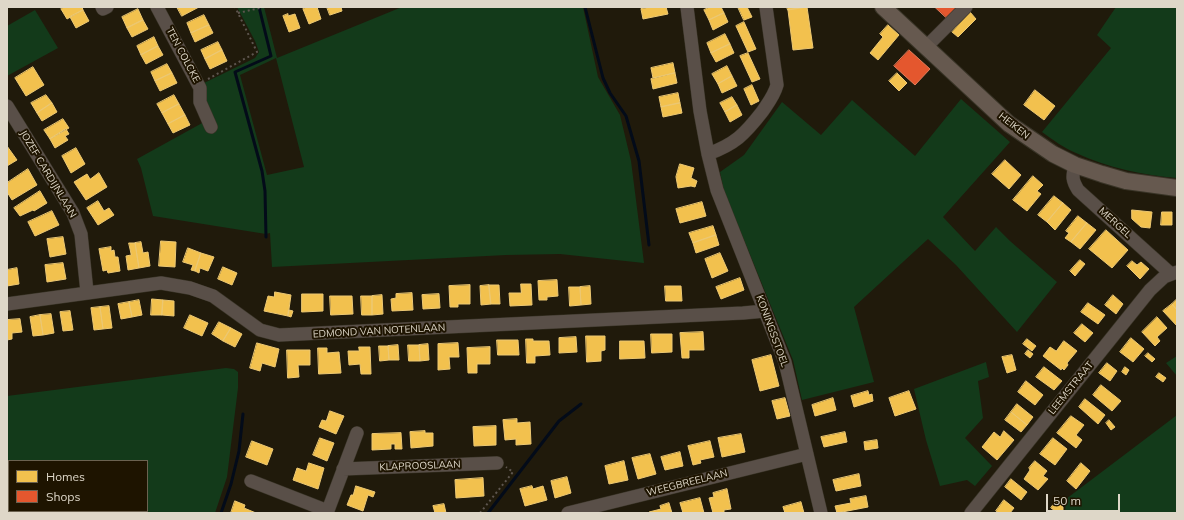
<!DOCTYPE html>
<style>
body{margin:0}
#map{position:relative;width:1184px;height:520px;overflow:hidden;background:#201a0b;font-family:Mulish,sans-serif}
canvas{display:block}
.frame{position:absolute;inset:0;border:8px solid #ded7c8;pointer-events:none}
.legend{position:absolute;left:8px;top:460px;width:140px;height:52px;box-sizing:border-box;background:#1e1400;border:1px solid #6b6250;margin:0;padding:5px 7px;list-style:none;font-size:12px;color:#ded7c8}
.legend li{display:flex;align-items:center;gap:8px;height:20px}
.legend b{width:20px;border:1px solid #6b6250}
.scale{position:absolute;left:1046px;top:494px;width:74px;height:18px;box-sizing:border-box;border:2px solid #ded7c8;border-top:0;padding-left:5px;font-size:12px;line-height:14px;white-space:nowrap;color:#ded7c8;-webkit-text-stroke:3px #1e1400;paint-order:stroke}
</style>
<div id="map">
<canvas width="1184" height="520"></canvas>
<div class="frame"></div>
<ul class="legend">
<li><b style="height:11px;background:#f2c14e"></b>Homes</li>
<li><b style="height:11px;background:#e4572e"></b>Shops</li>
</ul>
<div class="scale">50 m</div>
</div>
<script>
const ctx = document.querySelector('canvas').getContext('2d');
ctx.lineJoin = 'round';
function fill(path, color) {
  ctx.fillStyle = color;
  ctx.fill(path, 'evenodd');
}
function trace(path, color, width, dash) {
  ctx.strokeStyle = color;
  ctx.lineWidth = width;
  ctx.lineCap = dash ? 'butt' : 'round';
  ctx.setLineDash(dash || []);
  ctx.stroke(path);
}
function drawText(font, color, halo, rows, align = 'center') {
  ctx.font = font + ' Mulish,sans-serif';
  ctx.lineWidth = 4;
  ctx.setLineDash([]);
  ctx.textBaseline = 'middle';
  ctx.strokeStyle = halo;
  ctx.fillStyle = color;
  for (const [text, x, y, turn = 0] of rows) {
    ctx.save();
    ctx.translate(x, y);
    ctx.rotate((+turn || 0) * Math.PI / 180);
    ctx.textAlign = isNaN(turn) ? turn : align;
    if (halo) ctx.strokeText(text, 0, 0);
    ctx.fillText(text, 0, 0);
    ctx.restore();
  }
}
fill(new Path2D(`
 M237,7H264L277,58L402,7H583L598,77L620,115L631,161L644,263L560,254L506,255L272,267L270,233L266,234L153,216L141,168L137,159L204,122L206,107L202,84L255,58L259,52L255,41ZM276,58L304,167L267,175L240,75Z
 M1116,7H1177V178C1143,175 1108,168 1076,153C1064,148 1053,140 1042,132L1111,48L1097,35Z
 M35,10L58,48L7,76V26Z
 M961,99L1010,142L943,217L975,251L996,227L1010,241L1057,282L1017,332L956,265L928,239L854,307L874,382L802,400L793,360L724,191L720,172L744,155L782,102L821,135L852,100L915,156Z
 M1177,356V376L1166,363Z
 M986,362L989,377L978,381L983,418L965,438L992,466L975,486L967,480L940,486L926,440L914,389Z
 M226,368L234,369L238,372V388L227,477L215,513H7V396ZM9,461H147V511H9Z
 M1177,415V513H1065L1066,499Z`), '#133a1a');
const homes = new Path2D(`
 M64,7H82L83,10L67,19L61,9Z
 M177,7H199L182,16Z
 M307,7H317L321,19L309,24L303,9Z
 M327,7H341L342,11L330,15Z
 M652,7H666L668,14L643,19L641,9Z
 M710,7H721L724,13L709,20L704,10Z
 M738,7H747L752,17L744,20Z
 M787,7H807L788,10Z
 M807,7L813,48L793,50L788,10Z
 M138,9L143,20L127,28L122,17Z
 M83,10L89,21L76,28L70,17Z
 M970,12L976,19L958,37L952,32Z
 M724,13L728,22L713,30L709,20Z
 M288,14V16L295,14L300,28L289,32L283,16Z
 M204,15L209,25L191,33L187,23Z
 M143,20L148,29L132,37L127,28Z
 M744,22L756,49L748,52L736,26Z
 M209,25L213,33L195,42L191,33Z
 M888,25L899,35L878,60L870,53L883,37L880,34Z
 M725,34L730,44L711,53L707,43Z
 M154,37L158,46L141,55L137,46Z
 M218,42L222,50L205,59L201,50Z
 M730,44L734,53L716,62L711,53Z
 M158,46L163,55L146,64L141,55Z
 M222,50L227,61L210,69L205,59Z
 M748,53L760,79L752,82L740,56Z
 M673,63L675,73L653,78L651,68Z
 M167,64L172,73L155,81L151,72Z
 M727,66L732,76L718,84L712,74Z
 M33,67L44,85L26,96L15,78Z
 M172,73L177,83L160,91L155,81Z
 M675,73L677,83L653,89L651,79Z
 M897,73L907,83L899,91L889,81Z
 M732,76L737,86L722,93L718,84Z
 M752,85L759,101L751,105L744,89Z
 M1035,90L1055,106L1044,120L1024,105Z
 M678,93L680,103L661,107L659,97Z
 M46,95L52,103L37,113L31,103Z
 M174,95L179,104L162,113L157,104Z
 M732,97L737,105L725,112L720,103Z
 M52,103L57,112L42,121L37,113Z
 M680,103L682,113L663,117L661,107Z
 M179,104L185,115L168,124L162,113Z
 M737,105L742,115L730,122L725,112Z
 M185,115L190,125L173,133L168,124Z
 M63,119L69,128L50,139L44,130Z
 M66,129L69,134L65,136L68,140L55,148L50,139Z
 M7,146L17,160L7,166Z
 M76,148L85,164L71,173L62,156Z
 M1005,160L1021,175L1009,189L992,174Z
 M680,164L694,168L691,178L697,181L695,187L691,186L678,188L676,177Z
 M28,169L37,185L12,200L7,192V183Z
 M99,173L107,187L86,200L74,182L87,174L90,179Z
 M1033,176L1043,185L1037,191L1041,194L1027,211L1013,200Z
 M40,191L47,203L34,211L33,210L20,216L14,208Z
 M1054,196L1063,203L1047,222L1038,215Z
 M98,201L104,211L109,208L114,215L98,225L87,208Z
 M702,202L706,216L680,223L676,209Z
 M1063,203L1071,210L1055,230L1047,222Z
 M1132,210L1152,212L1150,228L1141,227L1132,219Z
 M52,211L59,225L35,236L28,222Z
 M1162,212H1172V225H1161Z
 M1078,216L1087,223L1071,242L1065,238L1069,233L1066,231Z
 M1087,223L1096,230L1080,249L1071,242Z
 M713,226L716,235L693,243L689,233Z
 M1106,230L1128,250L1112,268L1089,249Z
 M716,235L719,245L696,253L693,243Z
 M63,237L66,254L50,257L47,239Z
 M161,241L176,242L175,267L159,266Z
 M141,242L143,253L148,252L150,266L139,268L135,243Z
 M129,243H135L139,268L128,270L126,256L131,255Z
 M111,247V251L114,250L115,257H118L120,271L108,273L107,270L103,271L99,249Z
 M188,248L201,253L195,271L191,270L193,265L183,262Z
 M201,253L214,257L208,271L200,268L199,273L195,271Z
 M720,253L728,271L712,278L705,259Z
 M1080,260L1085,264L1075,276L1070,271Z
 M1132,261L1137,265L1141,262L1149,269L1140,279L1127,266Z
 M63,263L66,279L47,282L45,265Z
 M223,267L237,273L232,285L218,279Z
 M17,268L19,284L7,286V270Z
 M740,278L744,290L721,299L716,287Z
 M557,280L558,296L547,297V300H539L538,281Z
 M521,284H531L532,305L510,306L509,293H521Z
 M470,285V304H458V307H450L449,286Z
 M489,285H499L500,304H491Z
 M489,285L491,304L481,305L480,286Z
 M590,286L591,304L581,305L580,287Z
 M665,286H681L682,301H666Z
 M569,287H580L581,305L570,306Z
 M275,292L291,295L288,316L264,311L268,296L274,297Z
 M412,293L413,310L392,311L391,299L396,298V294Z
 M302,294H323V311L302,312Z
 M439,294L440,308L423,309L422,295Z
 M382,295L383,314L372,315V296Z
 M1113,295L1123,304L1116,314L1105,305Z
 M330,296H352L353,314L331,315Z
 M361,296H372V315H362Z
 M152,299L163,300L162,315H151Z
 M1177,299V310L1172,304Z
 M139,300L142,315L132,317L129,302Z
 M163,300L174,301V316L162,315Z
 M129,302L132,317L121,319L118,304Z
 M1088,303L1105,315L1098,324L1081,312Z
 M1172,304L1177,310V326L1163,311Z
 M109,306L112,328L103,329L100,307Z
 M100,307L103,329L94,330L91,308Z
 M289,310L293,311L291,317L288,316Z
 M70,311L73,330L63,331L60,312Z
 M51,314L54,333L43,335L40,315Z
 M40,315L43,335L33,336L30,317Z
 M190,315L208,323L202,336L184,328Z
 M1157,317L1167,328L1157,337L1160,341L1155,346L1142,332Z
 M20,319L22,332L12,333V339L7,340V320Z
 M219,322L231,328L223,341L212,334Z
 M1082,324L1093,333L1085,342L1074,333Z
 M231,328L242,334L235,347L223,341Z
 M703,332L704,350H689V358H682L680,333Z
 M651,334H672V352L652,353Z
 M586,336H605V350L601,351V361L587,362Z
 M576,337L577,352L559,353V338Z
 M1131,338L1144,349L1133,362L1120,352Z
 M526,339H533V341H549L550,355L535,356V363H527Z
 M1027,339L1036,346L1032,351L1023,344Z
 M497,340H518L519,355H498Z
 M620,341H644L645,358L620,359Z
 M1064,341L1077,351L1067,363L1068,365L1064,370L1062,368L1061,370L1043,356L1050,347L1056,351Z
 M257,343L279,349L275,367L262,363L260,371L250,368Z
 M458,343L459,357H449L450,369L438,370V344Z
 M428,344L429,360L420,361L419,345Z
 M398,345L399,360H389L388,346Z
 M408,345H419L420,361H409Z
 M379,346H388L389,360L380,361Z
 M359,347H370L371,374H361L360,364L349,365L348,351H359Z
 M490,347V364H477V373H468L467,348Z
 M318,348H327V353L339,352L341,373L319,374Z
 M287,350H310V365H298L299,377L288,378Z
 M1028,350L1033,354L1030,358L1025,354Z
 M1148,353L1155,359L1152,362L1145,356Z
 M771,355L779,386L760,391L752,360Z
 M1012,355L1016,370L1007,373L1002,357Z
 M1107,363L1117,371L1110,381L1099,373Z
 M1044,367L1062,381L1054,390L1036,377Z
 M1125,367L1129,370L1126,375L1122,372Z
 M1159,373L1166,378L1163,382L1156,377Z
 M1026,381L1043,395L1035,405L1018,392Z
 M1101,385L1121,401L1112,411L1093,395Z
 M868,391L869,395L872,394L873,401L854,407L851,396Z
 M909,391L916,409L895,416L889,398Z
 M785,398L790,416L777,419L772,401Z
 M833,398L836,410L815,416L812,405Z
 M1085,399L1105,415L1098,424L1079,407Z
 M1017,404L1033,417L1027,425L1011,412Z
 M330,411L344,416L336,434L319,427L322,420L326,421Z
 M1011,412L1027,425L1021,432L1005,420Z
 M1071,416L1084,425L1076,435L1082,440L1076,448L1057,433Z
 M517,419V423L530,422L531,444L516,445V439L505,440L503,420Z
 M1109,420L1115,427L1111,430L1106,423Z
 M496,426V445L474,446L473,427Z
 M425,431V433H433V446L411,448L410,432Z
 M1004,431L1014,440L997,460L982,447L994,432L1000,437Z
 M845,432L847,442L824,447L821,437Z
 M401,433L402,449H395V444H391V449L372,450V434Z
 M741,434L745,452L722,457L718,438Z
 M320,438L334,443L327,461L313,455Z
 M1053,438L1067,449L1055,465L1040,454Z
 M877,440L878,448L865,450L864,442Z
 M252,441L273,449L267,465L246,457Z
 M710,441L714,457L700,460L701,463L693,465L688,446Z
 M680,452L683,466L665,470L661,457Z
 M650,454L656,474L638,479L632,458Z
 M624,461L628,480L609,484L605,466Z
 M1035,461L1047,471L1043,476L1048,479L1038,490L1024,479L1030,470L1029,468Z
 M309,463L324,468L318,489L293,480L297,468L306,471Z
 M1081,463L1090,471L1076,489L1067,481Z
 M859,474L861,486L836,491L833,480Z
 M567,477L571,493L555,498L551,481Z
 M483,478L484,496L456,498L455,480Z
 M1011,479L1027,492L1021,500L1005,487Z
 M356,486L375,492L373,497L368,495L363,511L347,505L351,495H353Z
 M532,486L533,489L543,486L547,500L525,506L520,489Z
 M727,489L731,509L724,510V513H713L709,498L714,497L713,493Z
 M866,496L868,507L837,513L835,506L851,503L850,499Z
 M700,498L704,513H683L680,503Z
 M1004,500L1014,508L1010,513H999L996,511Z
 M235,501L245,505L244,508L256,513H231Z
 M1056,501L1063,507V513H1058L1051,508Z
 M801,502L804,513H785L783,507Z
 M669,503L672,513H649V512L661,509L660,506Z
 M444,504L446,513H435L433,506Z`);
fill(homes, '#f2c14e');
trace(homes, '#ecc873', 1);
const shops = new Path2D(`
 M935,7H959L948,19Z
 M909,50L930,69L915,85L894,66Z`);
fill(shops, '#e4572e');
trace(shops, '#e27d5c', 1);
trace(new Path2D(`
 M259,7L271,56L235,72L262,171L265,191L266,237
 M585,7L603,78L610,93L626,116L639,161L649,245
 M221,513L231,484L239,451L243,414
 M488,513L559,421L581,404`), '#030b19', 3);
const minor = new Path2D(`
 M102,7L103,9L107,7
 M157,7L200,88V102L211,127
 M687,7L700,111L708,154L717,190L785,362L821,513
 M926,47L966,7
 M7,106L73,213L81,234L87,292
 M708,154C735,144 744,135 762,112C768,103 774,96 777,85L766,7
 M1075,165C1072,177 1072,180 1078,190L1171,274
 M7,304L161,283L190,288L213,296L260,330L279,335L743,313L765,311
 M343,469L497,463
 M251,481L328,511
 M327,513L357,433
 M568,513L807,454
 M971,513L1150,290L1164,277L1177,272`);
const major = new Path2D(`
 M883,7L1009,124L1053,154L1075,165L1102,174L1126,181L1177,188`);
trace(minor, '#393427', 14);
trace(major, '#393427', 18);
trace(new Path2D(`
 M238,13L264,7
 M208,79L257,52L235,7
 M480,513L513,472L506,467`), '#5e564f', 2, [2, 3]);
trace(minor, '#594f48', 13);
trace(major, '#66594f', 16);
drawText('10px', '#ded7c8', '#1e1400', [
 ["TEN COLCKE",183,55,62],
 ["HEIKEN",1014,126,38],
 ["JOZEF CARDIJNLAAN",48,174,59],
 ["MERGEL",1115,223,42],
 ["EDMOND VAN NOTENLAAN",379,331,-3],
 ["KONINGSSTOEL",772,331,70],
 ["LEEMSTRAAT",1071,388,-51],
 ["KLAPROOSLAAN",420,466,-2],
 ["WEEGBREELAAN",687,483,-14]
]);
</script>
